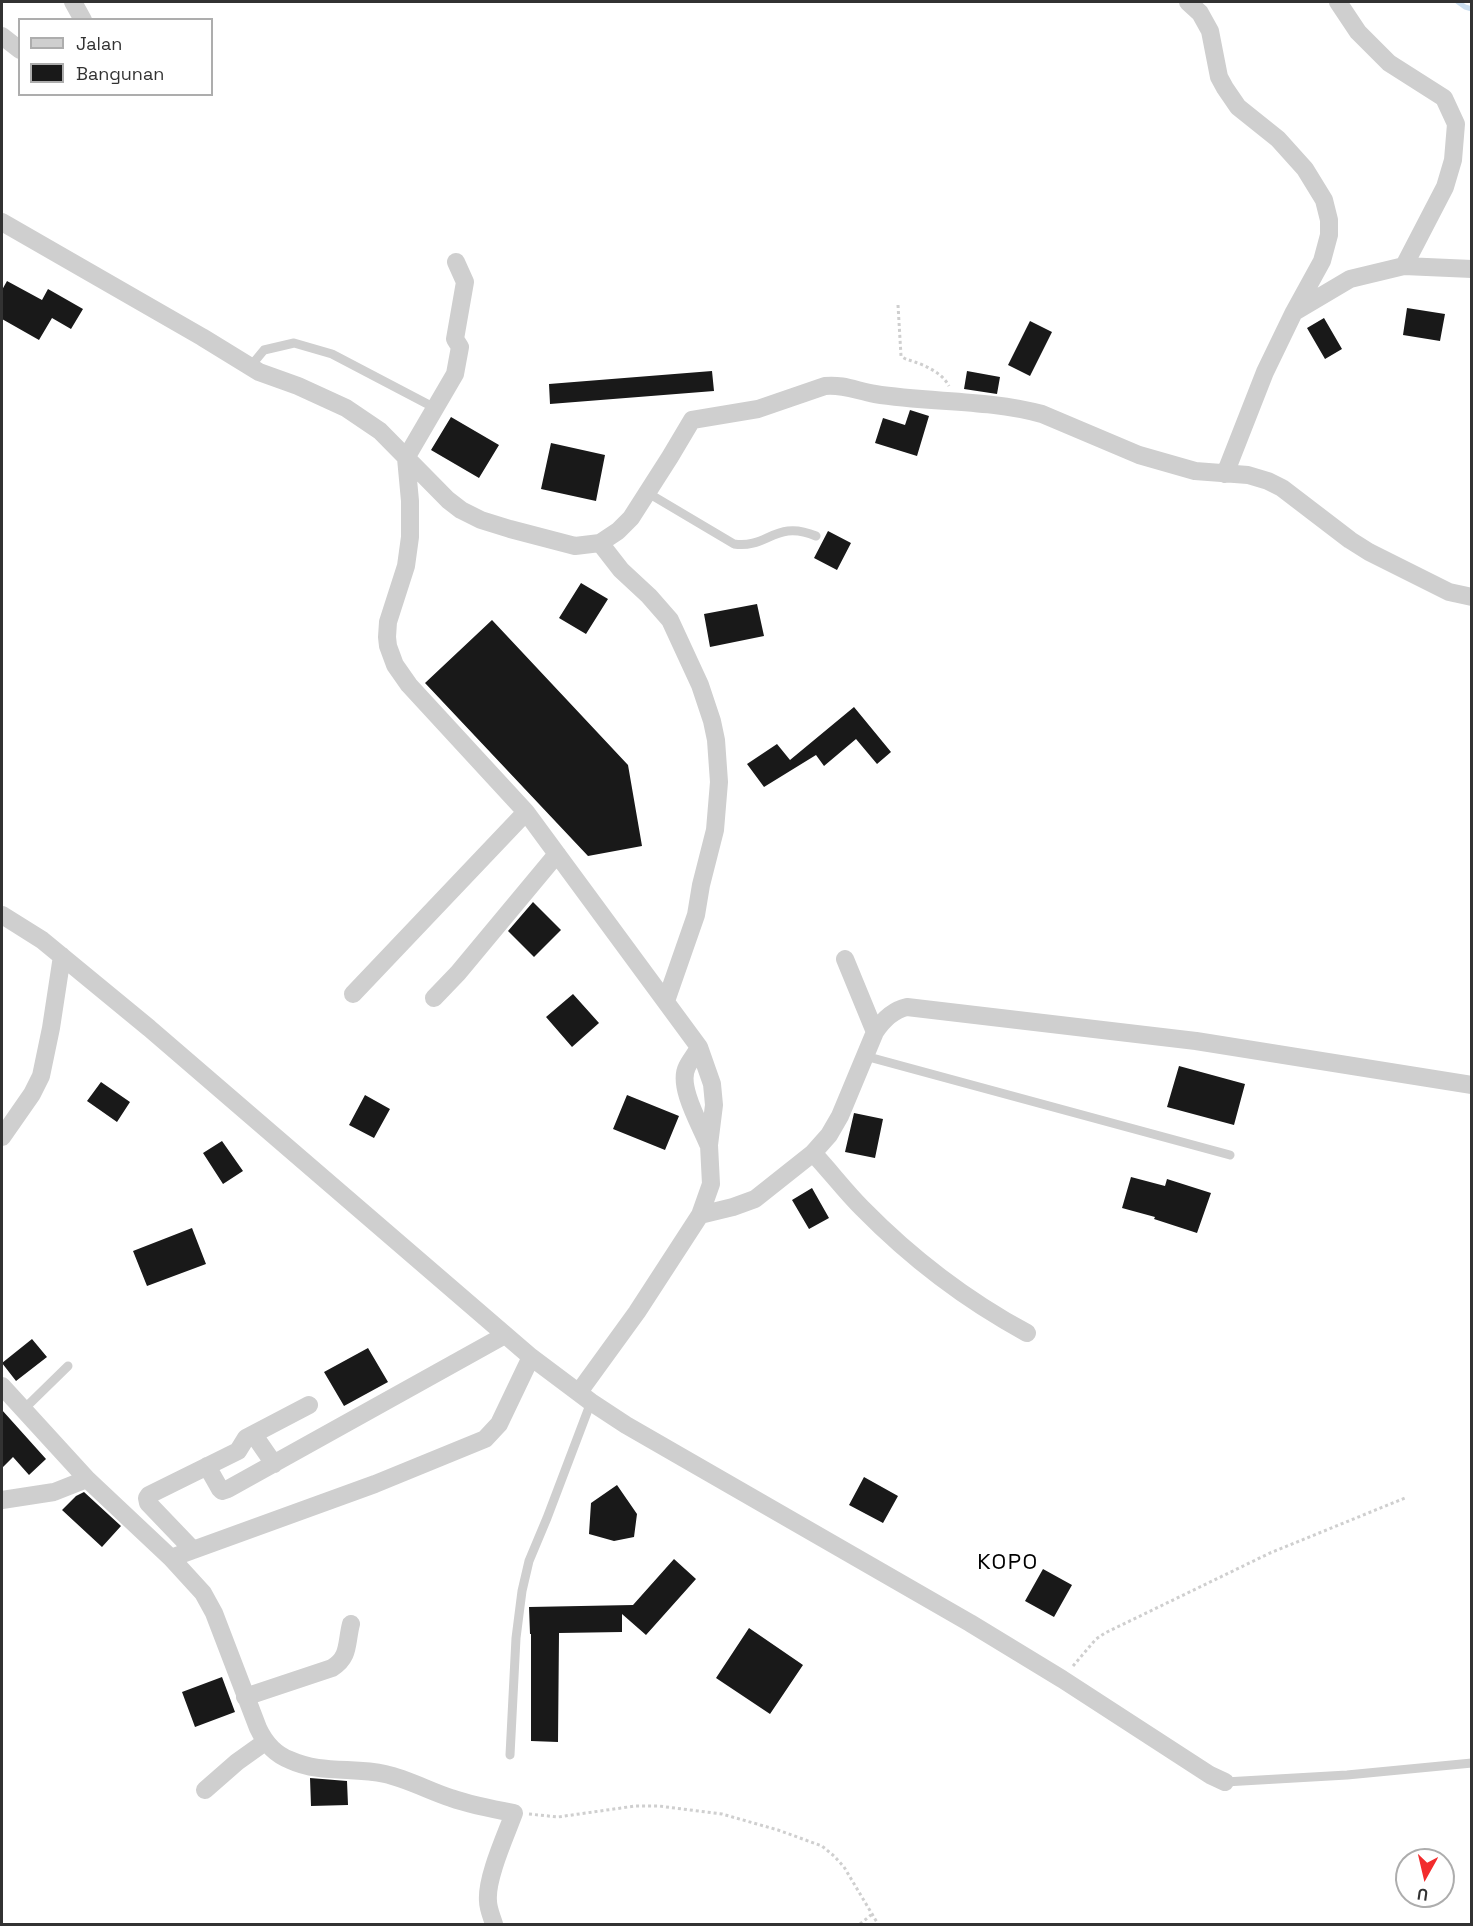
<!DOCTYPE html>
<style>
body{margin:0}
#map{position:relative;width:1473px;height:1926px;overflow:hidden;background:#fff;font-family:"Space Grotesk",sans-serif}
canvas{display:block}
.frame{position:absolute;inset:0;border:3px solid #323232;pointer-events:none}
.legend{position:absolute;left:18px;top:18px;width:195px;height:78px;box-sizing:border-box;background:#fff;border:2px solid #adadad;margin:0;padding:8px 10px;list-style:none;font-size:18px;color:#323232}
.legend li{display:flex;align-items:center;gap:12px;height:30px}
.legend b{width:30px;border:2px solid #adadad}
.north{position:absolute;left:1395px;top:1848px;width:60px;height:60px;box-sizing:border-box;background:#fff;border:2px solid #adadad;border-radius:50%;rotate:188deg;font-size:16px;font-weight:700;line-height:24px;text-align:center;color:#323232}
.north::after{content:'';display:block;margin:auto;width:21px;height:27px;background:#f22b2c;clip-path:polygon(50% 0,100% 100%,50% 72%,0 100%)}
</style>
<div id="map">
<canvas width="1473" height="1926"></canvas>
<div class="frame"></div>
<ul class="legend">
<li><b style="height:8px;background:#cfcfcf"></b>Jalan</li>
<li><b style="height:16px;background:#191919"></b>Bangunan</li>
</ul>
<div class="north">U</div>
</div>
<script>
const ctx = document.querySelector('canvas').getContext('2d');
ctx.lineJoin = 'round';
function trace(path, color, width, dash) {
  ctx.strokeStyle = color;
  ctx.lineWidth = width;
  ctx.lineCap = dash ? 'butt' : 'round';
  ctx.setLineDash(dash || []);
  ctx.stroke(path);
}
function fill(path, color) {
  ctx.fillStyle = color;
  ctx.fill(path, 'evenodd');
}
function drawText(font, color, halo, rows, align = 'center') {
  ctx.font = font + ' "Space Grotesk",sans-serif';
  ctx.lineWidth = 6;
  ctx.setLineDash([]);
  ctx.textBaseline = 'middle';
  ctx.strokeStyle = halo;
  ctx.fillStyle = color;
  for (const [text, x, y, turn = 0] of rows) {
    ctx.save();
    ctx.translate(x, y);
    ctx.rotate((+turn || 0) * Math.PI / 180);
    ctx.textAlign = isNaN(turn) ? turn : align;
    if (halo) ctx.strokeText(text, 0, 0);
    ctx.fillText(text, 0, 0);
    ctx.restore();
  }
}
trace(new Path2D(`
 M1458,2L1465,7L1472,9`), '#cbdff0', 5);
fill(new Path2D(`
 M7,281L42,300L48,289L83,309L71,329L52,318L39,340L2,319V290Z
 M1407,308L1445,314L1440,341L1403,335Z
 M1324,318L1342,349L1325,359L1307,328Z
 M1030,321L1052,332L1030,376L1008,365Z
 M712,371L714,391L550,404L549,384Z
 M967,371L1000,377L997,394L964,389Z
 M910,410L929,416L917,456L875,443L883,418L905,425Z
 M451,417L499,445L479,478L431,450Z
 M551,443L605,455L596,501L541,489Z
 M828,531L851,543L837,570L814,558Z
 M581,583L608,599L586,634L559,618Z
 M757,604L764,636L710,647L704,614Z
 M492,620L628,765L642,846L588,856L425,683Z
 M854,707L891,752L877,764L856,739L824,766L816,755L764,787L747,764L777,744L790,760Z
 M533,902L561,930L534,957L508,931Z
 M573,994L599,1023L572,1047L546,1017Z
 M1179,1066L1245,1084L1234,1125L1167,1107Z
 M101,1082L130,1102L117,1122L87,1101Z
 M365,1095L390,1109L374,1138L349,1125Z
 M627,1095L679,1116L665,1150L613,1129Z
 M854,1113L883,1119L875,1158L845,1152Z
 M222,1141L243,1171L223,1184L203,1153Z
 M1131,1177L1165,1186L1167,1179L1211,1193L1197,1233L1154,1219L1155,1217L1122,1208Z
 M812,1188L829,1218L809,1229L792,1200Z
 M192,1228L206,1264L147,1286L133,1251Z
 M32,1339L47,1357L16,1381L2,1363Z
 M368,1348L388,1382L344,1406L324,1372Z
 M2,1410L46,1459L29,1475L13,1457L2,1468Z
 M864,1477L898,1496L883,1523L849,1505Z
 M617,1485L637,1514L634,1537L614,1541L589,1534L591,1503Z
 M84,1492L121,1526L102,1547L62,1510L76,1496Z
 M674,1559L696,1579L646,1635L622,1614V1632L559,1633L558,1742L531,1741V1634H530L529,1607L633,1605Z
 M1043,1569L1072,1585L1054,1617L1025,1601Z
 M749,1628L803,1665L770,1714L716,1678Z
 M222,1677L235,1712L195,1727L182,1692Z
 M310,1778L347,1781L348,1805L311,1806Z`), '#191919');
trace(new Path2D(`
 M898,305L901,356C906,360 910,360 915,362C927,366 943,374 949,386
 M1073,1666L1096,1639L1105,1633L1270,1553L1405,1498
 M529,1814L558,1817L635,1806H659L722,1814L778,1830L822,1846L834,1856L844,1867L878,1924
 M860,1924L871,1915`), '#cfcfcf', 3, [3, 3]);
trace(new Path2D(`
 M250,367L264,350L294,343L332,354L435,408
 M648,493L734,544C768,549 775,519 816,536
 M865,1056L1230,1155
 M23,1410L68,1366
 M510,1755L516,1638L522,1591L529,1561L547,1518L591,1402
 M1225,1782L1347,1775L1472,1763`), '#cfcfcf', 9);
trace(new Path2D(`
 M73,2L83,20
 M1188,2L1200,13L1210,31L1219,77L1225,88L1238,107L1278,139L1305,169L1324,200L1329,220V235L1322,261L1294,312L1265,372L1225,474
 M1338,2L1358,32L1389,63L1444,98L1456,124L1453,160L1445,187L1404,266
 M2,36L20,50
 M2,222L202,337L259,372L298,386L346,408L380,431L448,500L461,510L481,520L510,529L575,546L600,543L618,531L631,518L670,457L692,420L758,409L825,386C843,384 857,391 875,394C930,403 987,399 1042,414L1139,455L1195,471L1248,475L1268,481L1282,488L1350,540L1369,552L1449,592L1472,597
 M456,262L465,282L455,339L460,347L455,374L406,458L410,501V537L406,566L388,622L387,637L388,646L395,665L409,685L526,812L699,1047L712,1084L714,1105L709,1145L711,1184L700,1215L637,1312L579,1392
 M1296,311L1350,279L1404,266L1472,269
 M600,543L621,570L649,596L670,620L700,685L712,721L716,740L719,782L715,830L701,885L696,915L666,1001
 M2,915L42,940L149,1028L531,1357L591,1402L626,1425L970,1623L1062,1679L1210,1775L1225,1782
 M845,959L875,1032
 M353,994L526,812
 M434,998L458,973L557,854
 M699,1047C696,1054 690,1060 687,1067C677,1086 701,1126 708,1144
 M2,1137L32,1094L41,1076L51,1028L62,956
 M813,1153C830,1171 845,1191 862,1208C911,1258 966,1300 1027,1333
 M700,1215L733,1207L755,1199L813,1153L829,1135L840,1116L875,1032C883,1020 893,1010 907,1007L1196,1041L1472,1085
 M2,1386L87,1479L171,1558L203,1593L214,1613L258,1728C265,1743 274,1754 290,1760C320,1774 354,1767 385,1774C408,1779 429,1791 451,1798C471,1805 492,1809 514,1813C506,1835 486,1878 488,1901C488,1909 492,1917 494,1924
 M254,1435L274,1464
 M207,1466L220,1489L222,1491L228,1489L505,1335
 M2,1500L54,1492L87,1479
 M193,1550L148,1503L147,1498L149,1495L238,1451L246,1438L309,1405
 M171,1558L375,1484L485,1439L499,1424L531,1357
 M245,1697L332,1668C350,1657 346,1643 351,1624
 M205,1790L237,1762L265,1742`), '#cfcfcf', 18);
ctx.letterSpacing = '1.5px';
drawText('22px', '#000', '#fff', [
 ["KOPO",1008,1563]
]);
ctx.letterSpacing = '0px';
</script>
